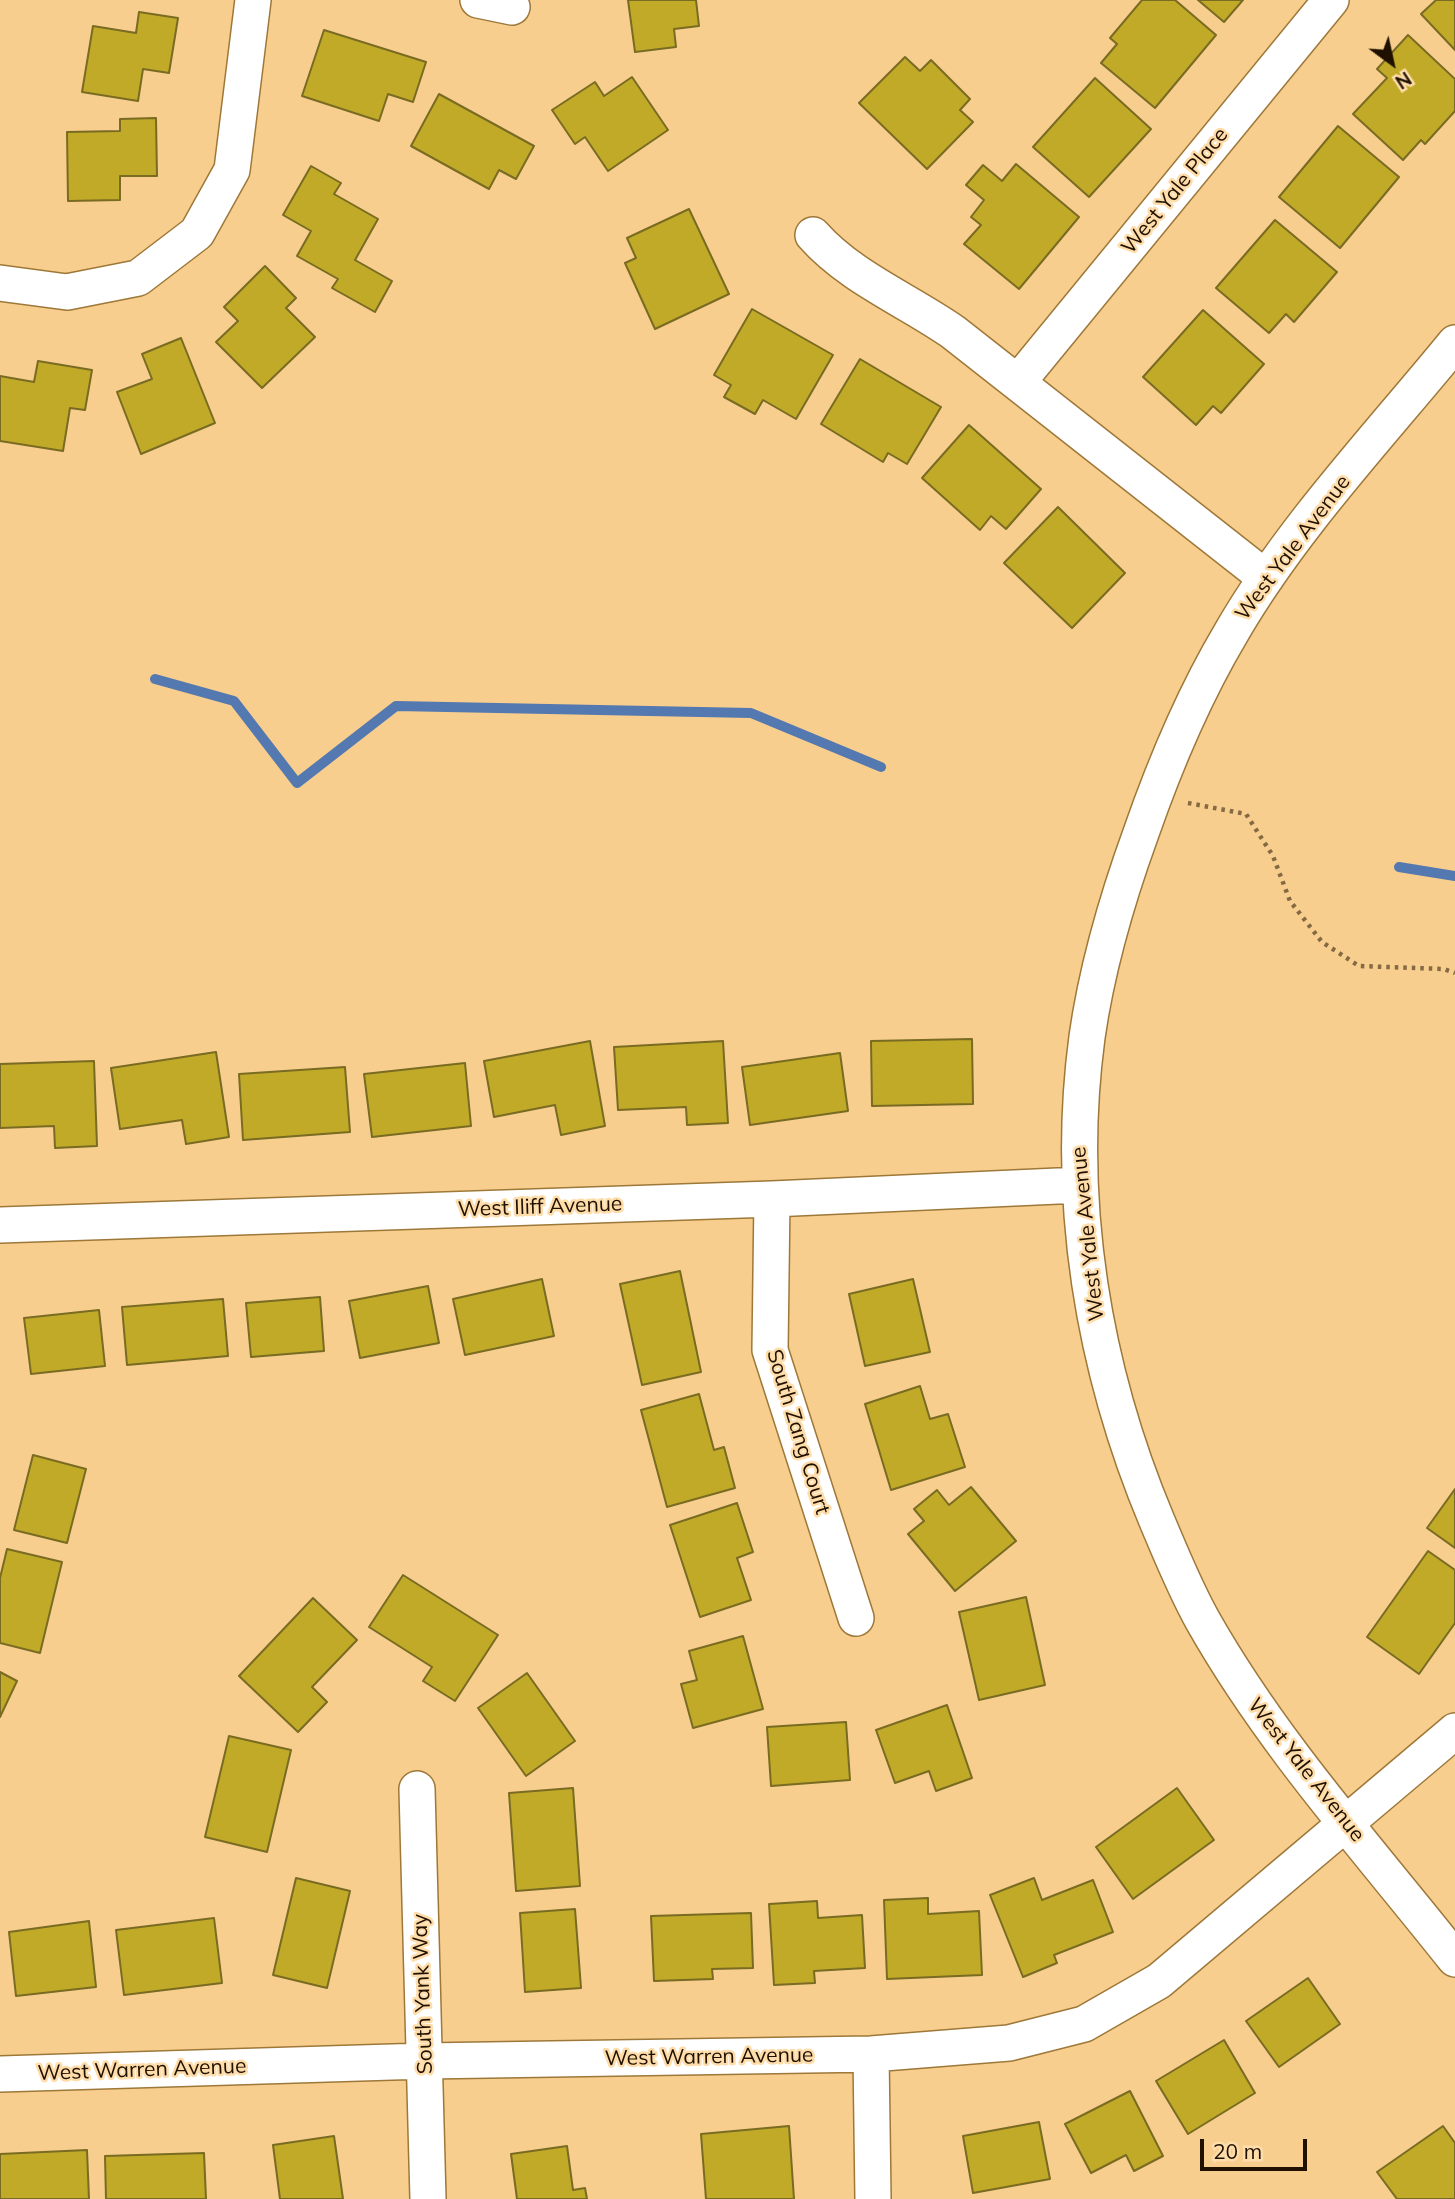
<!DOCTYPE html>
<style>
body{margin:0}
#map{position:relative;width:1455px;height:2199px;overflow:hidden;background:#f7ce8e;font-family:Mulish,sans-serif}
canvas{display:block}
.north{position:absolute;left:1357px;top:28px;width:70px;height:70px;-webkit-text-stroke:5px #feddab;paint-order:stroke;rotate:147deg;font-size:19px;font-weight:700;line-height:28px;text-align:center;color:#1f1000}
.north::after{content:'';display:block;margin:auto;width:24px;height:32px;background:#1f1000;clip-path:polygon(50% 0,100% 100%,50% 72%,0 100%)}
.scale{position:absolute;left:1200px;top:2139px;width:107px;height:32px;box-sizing:border-box;border:4px solid #1f1000;border-top:0;padding-left:9px;font-size:21px;line-height:24px;white-space:nowrap;color:#1f1000;-webkit-text-stroke:5px #feddab;paint-order:stroke}
</style>
<div id="map">
<canvas width="1455" height="2199"></canvas>
<div class="north">N</div>
<div class="scale">20 m</div>
</div>
<script>
const ctx = document.querySelector('canvas').getContext('2d');
ctx.lineJoin = 'round';
function trace(path, color, width, dash) {
  ctx.strokeStyle = color;
  ctx.lineWidth = width;
  ctx.lineCap = dash ? 'butt' : 'round';
  ctx.setLineDash(dash || []);
  ctx.stroke(path);
}
function fill(path, color) {
  ctx.fillStyle = color;
  ctx.fill(path, 'evenodd');
}
function drawText(font, color, halo, rows, align = 'center') {
  ctx.font = font + ' Mulish,sans-serif';
  ctx.lineWidth = 5;
  ctx.setLineDash([]);
  ctx.textBaseline = 'middle';
  ctx.strokeStyle = halo;
  ctx.fillStyle = color;
  for (const [text, x, y, turn = 0] of rows) {
    ctx.save();
    ctx.translate(x, y);
    ctx.rotate((+turn || 0) * Math.PI / 180);
    ctx.textAlign = isNaN(turn) ? turn : align;
    if (halo) ctx.strokeText(text, 0, 0);
    ctx.fillText(text, 0, 0);
    ctx.restore();
  }
}
trace(new Path2D(`
 M155,679L234,701L297,783L396,706L751,713L881,767
 M1399,867L1455,876`), '#5478b0', 10);
const building = new Path2D(`
 M628,0H696L699,26L674,29L676,47L635,52Z
 M1142,0H1175L1216,35L1155,108L1101,63L1117,44L1110,38Z
 M1198,0H1243L1224,22Z
 M1436,0H1455V50L1421,14Z
 M139,12L178,18L169,73L143,69L138,101L82,92L93,26L136,33Z
 M324,30L426,62L413,102L388,94L379,121L302,96Z
 M1408,35L1455,79V111L1425,144L1421,140L1403,160L1353,114L1387,78L1377,69Z
 M905,57L920,71L931,60L970,99L960,110L973,122L927,169L859,103Z
 M632,77L668,130L608,171L585,137L575,144L552,110L595,82L604,96Z
 M1095,78L1151,129L1089,197L1033,147Z
 M439,94L534,146L516,179L499,170L489,189L411,146Z
 M156,118L157,176H120V200L68,201L67,132L120,131V119Z
 M1338,126L1399,177L1340,248L1279,197Z
 M1016,164L1079,217L1019,289L964,244L981,225L971,217L984,200L966,185L983,165L1002,181Z
 M311,166L341,183L334,194L378,219L355,260L392,281L375,312L332,288L338,279L297,256L311,231L283,215Z
 M689,209L729,294L655,329L625,263L636,258L627,238Z
 M1275,220L1337,272L1294,322L1286,314L1269,333L1216,288Z
 M265,266L296,298L286,308L315,337L262,388L216,342L238,321L224,307Z
 M752,309L833,355L796,419L763,400L755,414L724,397L731,385L714,375Z
 M1203,310L1264,364L1221,413L1213,406L1196,425L1143,377Z
 M181,338L215,423L141,454L117,392L152,379L142,354Z
 M860,359L941,407L907,464L888,453L883,462L821,424Z
 M38,361L92,370L85,410L70,408L63,451L0,441V376L34,382Z
 M969,425L1041,489L1006,529L991,516L980,530L922,478Z
 M1058,507L1125,573L1072,628L1004,563Z
 M972,1039L973,1104L872,1106L871,1041Z
 M590,1041L605,1126L561,1135L555,1105L494,1117L484,1061Z
 M723,1041L728,1123L687,1125L686,1107L618,1110L614,1047Z
 M216,1052L229,1137L186,1144L182,1120L120,1129L111,1068Z
 M840,1053L848,1111L750,1125L742,1067Z
 M94,1061L97,1146L55,1148L54,1126L0,1128V1064Z
 M465,1063L471,1126L372,1137L364,1074Z
 M345,1067L350,1132L243,1140L239,1074Z
 M680,1271L701,1372L642,1385L620,1284Z
 M542,1279L554,1336L465,1355L453,1299Z
 M913,1279L930,1352L865,1366L849,1294Z
 M428,1286L439,1343L360,1358L349,1301Z
 M320,1297L324,1351L251,1357L246,1303Z
 M223,1299L228,1356L127,1365L122,1307Z
 M99,1310L105,1366L31,1374L24,1318Z
 M920,1386L930,1419L948,1414L965,1467L891,1490L865,1404Z
 M699,1394L714,1450L724,1447L735,1488L667,1507L641,1410Z
 M33,1455L86,1469L67,1543L14,1530Z
 M971,1487L1016,1541L955,1591L908,1534L924,1521L914,1509L937,1490L949,1505Z
 M1455,1489V1548L1427,1528Z
 M737,1503L753,1552L737,1558L751,1600L700,1617L670,1525Z
 M7,1549L62,1562L40,1653L0,1643V1578Z
 M1428,1551L1455,1570V1623L1419,1674L1367,1637Z
 M403,1575L498,1635L455,1701L423,1681L432,1667L369,1627Z
 M1026,1597L1045,1685L979,1700L959,1612Z
 M313,1598L357,1640L312,1687L327,1702L298,1732L239,1676Z
 M743,1636L763,1709L693,1728L681,1684L697,1680L689,1651Z
 M0,1672L17,1681L0,1717Z
 M527,1673L575,1741L526,1776L478,1708Z
 M947,1705L972,1778L936,1791L929,1771L895,1783L876,1730Z
 M846,1722L850,1780L771,1786L767,1727Z
 M229,1736L291,1750L267,1852L205,1837Z
 M573,1788L580,1886L516,1891L509,1793Z
 M1177,1788L1214,1840L1133,1899L1096,1847Z
 M296,1878L350,1891L327,1988L273,1975Z
 M1034,1878L1042,1900L1093,1880L1113,1932L1054,1955L1057,1963L1023,1977L990,1895Z
 M928,1898V1914L979,1911L982,1975L887,1979L884,1900Z
 M817,1901L818,1918L862,1915L865,1968L814,1971L815,1983L774,1985L769,1904Z
 M575,1909L581,1988L525,1992L520,1913Z
 M751,1913L753,1968L712,1969L713,1979L654,1981L651,1916Z
 M214,1918L222,1983L124,1995L116,1930Z
 M89,1921L96,1987L16,1996L9,1932Z
 M1308,1978L1340,2024L1279,2067L1246,2021Z
 M1224,2040L1255,2093L1188,2134L1156,2081Z
 M1130,2091L1163,2156L1134,2171L1126,2155L1091,2173L1065,2124Z
 M1039,2122L1050,2179L973,2193L963,2136Z
 M789,2126L794,2199H706L701,2134Z
 M1443,2126L1455,2143V2199H1397L1377,2172Z
 M334,2136L343,2199H280L273,2145Z
 M567,2146L573,2190L585,2188L587,2199H517L511,2154Z
 M87,2150L89,2199H0V2154Z
 M204,2153L206,2199H106L105,2156Z`);
fill(building, '#c2aa29');
trace(building, '#796b22', 2);
const minor = new Path2D(`
 M478,0L512,7
 M813,235C850,277 907,300 953,332L1266,578
 M0,283L67,292L138,278L197,233L232,170L253,0
 M1455,343C1379,436 1291,529 1231,633C1193,697 1165,764 1141,833C1117,899 1097,967 1087,1037C1065,1201 1093,1369 1157,1521C1171,1554 1185,1589 1203,1621C1272,1743 1368,1849 1455,1959
 M1018,382L1331,0
 M772,1199L770,1350L856,1618
 M0,1225L772,1199L1080,1185
 M417,1789L428,2199
 M871,2054L873,2199
 M0,2074L425,2061L871,2054L1009,2043L1084,2024L1159,1981L1455,1731`);
trace(minor, '#9d7839', 38);
trace(new Path2D(`
 M1188,803L1246,814L1273,856L1290,901L1322,942L1359,966L1444,969L1455,973`), '#846942', 4.5, [3.5, 5]);
trace(minor, '#fff', 35);
drawText('21px', '#1f1000', '#feddab', [
 ["West Yale Place",1175,191,-51],
 ["West Yale Avenue",1293,548,-53],
 ["West Iliff Avenue",540,1207,-2],
 ["West Yale Avenue",1088,1234,-96],
 ["South Zang Court",798,1432,73],
 ["West Yale Avenue",1306,1770,52],
 ["South Yank Way",423,1994,-92],
 ["West Warren Avenue",709,2057,-1],
 ["West Warren Avenue",142,2070,-2]
]);
</script>
